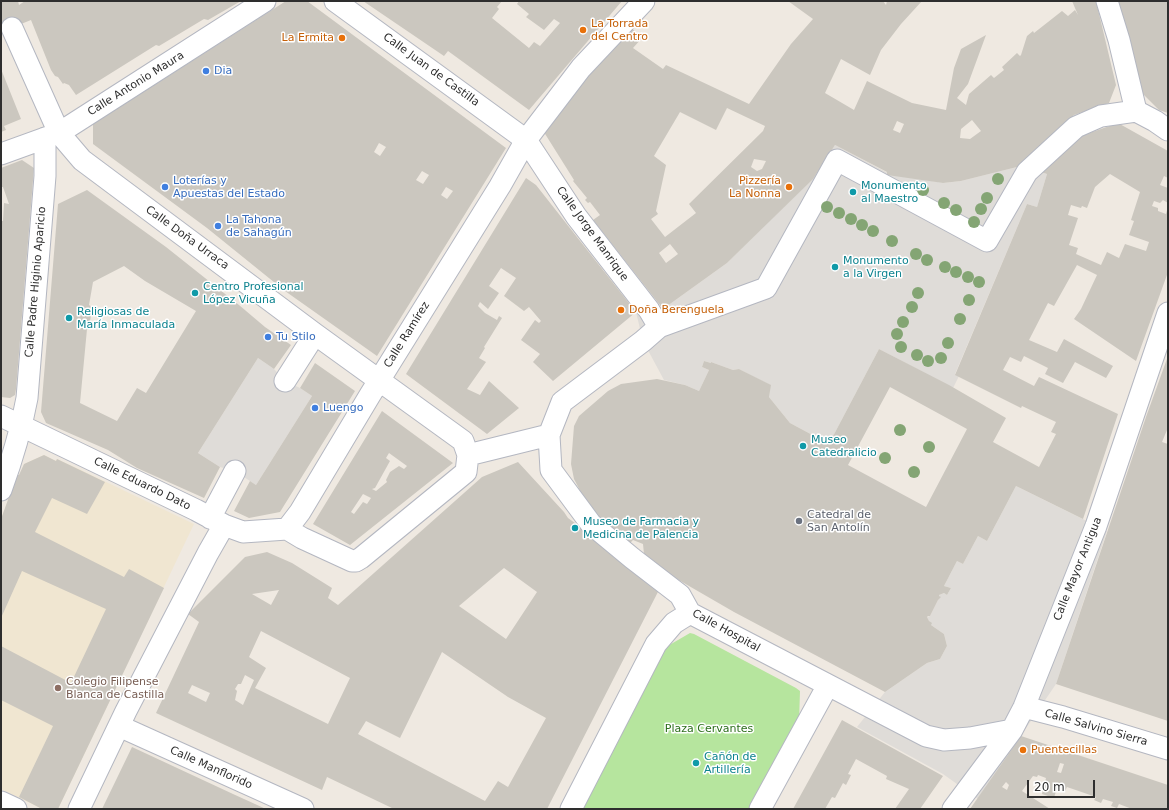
<!DOCTYPE html>
<meta charset="utf-8">
<style>
body{margin:0}
#map{position:relative;width:1169px;height:810px;overflow:hidden;background:#efe9e1;font-family:"DejaVu Sans",sans-serif}
canvas{display:block}
.frame{position:absolute;inset:0;border:2px solid #2e2e2e;pointer-events:none}
.scale{position:absolute;left:1027px;top:780px;width:68px;height:18px;box-sizing:border-box;border:2px solid #2e2e2e;border-top:0;padding-left:5px;font-size:12px;line-height:14px;white-space:nowrap;color:#2e2e2e;-webkit-text-stroke:3px #fff;paint-order:stroke}
</style>
<div id="map">
<canvas width="1169" height="810"></canvas>
<div class="frame"></div>
<div class="scale">20 m</div>
</div>
<script>
const ctx = document.querySelector('canvas').getContext('2d');
ctx.lineJoin = 'round';
function fill(path, color) {
  ctx.fillStyle = color;
  ctx.fill(path, 'evenodd');
}
function trace(path, color, width, dash) {
  ctx.strokeStyle = color;
  ctx.lineWidth = width;
  ctx.lineCap = dash ? 'butt' : 'round';
  ctx.setLineDash(dash || []);
  ctx.stroke(path);
}
function drawText(font, color, halo, rows, align = 'center') {
  ctx.font = font + ' "DejaVu Sans",sans-serif';
  ctx.lineWidth = 3;
  ctx.setLineDash([]);
  ctx.textBaseline = 'middle';
  ctx.strokeStyle = halo;
  ctx.fillStyle = color;
  for (const [text, x, y, turn = 0] of rows) {
    ctx.save();
    ctx.translate(x, y);
    ctx.rotate((+turn || 0) * Math.PI / 180);
    ctx.textAlign = isNaN(turn) ? turn : align;
    if (halo) ctx.strokeText(text, 0, 0);
    ctx.fillText(text, 0, 0);
    ctx.restore();
  }
}
fill(new Path2D(`
 M44,455L56,461L57,459L79,469L194,524L58,809H42L1,789V519L17,475H20L24,464Z`), '#f0e6d1');
fill(new Path2D(`
 M690,633L694,634L796,688L800,691L799,722L753,809H583L664,651L666,647Z`), '#b6e59e');
fill(new Path2D(`
 M835,145L888,173L943,183L961,181L1017,167L1034,151L1041,172L1047,174L1037,207L1027,204L955,374L959,376L953,388L879,349L831,440L823,436L818,438L790,423L769,397L770,385L739,369L733,370L711,362V363L704,361L702,367L709,370L699,391L685,385L664,380L643,341L636,312L663,309L727,263L812,179Z
 M258,358L274,369L285,381L300,388L312,396L256,485L235,471L220,467L198,453Z
 M1016,486L1107,531L1056,684L978,799L943,774L857,727L885,692L927,663L940,659L947,646L944,634L931,625L927,617L930,616L938,600L940,597L939,596V595L944,593L947,595L951,588L944,586L957,561L963,564L978,536L987,541Z`), '#dfdcd8');
fill(new Path2D(`
 M1,1H18L19,5L25,1H241L208,20L204,19L159,46L156,45L76,95L69,85L64,83L63,84L58,77L55,76L51,70L31,20L1,32Z
 M286,1H307L506,148L377,356L285,291L207,228L93,144V124ZM379,143L386,147L380,156L374,152ZM422,171L429,175L423,184L416,180ZM446,187L453,191L447,199L441,195Z
 M363,1H502L497,7L499,9L492,18L529,48L534,42L540,46L560,23L554,19L544,30L526,17L529,14L517,4L519,1H622L529,110L448,51L444,56Z
 M788,1H883L886,5L887,1H922L901,24L881,50L870,75L841,59L825,93L854,110L867,81L912,103L946,110L954,68L961,49L986,35L968,84L957,98L966,105L969,94L991,75L994,78L1004,70L1002,67L1017,53L1020,56L1021,55L1027,36L1033,31L1034,33L1062,11L1068,16L1075,10L1078,15L1072,1H1096L1116,85L1109,103L1074,115L1017,167L961,181L943,183L887,175V172L835,145L813,179L727,263L663,309L593,220L600,215L590,202L588,203L585,200L587,198L573,181L574,180L542,129L629,26L642,38L633,48L663,69L666,65L749,104L791,44L813,19ZM727,108L765,126L763,131L689,204L696,213L665,237L651,219L658,214L656,211L666,165L654,156L680,112L716,130ZM972,120L981,131L970,139L960,138L961,129ZM897,121L904,124L900,133L893,130ZM754,159L766,161L762,169L757,171L751,167ZM670,244L678,254L666,263L659,253Z
 M1115,1H1168V113L1159,110L1141,92Z
 M1,69L21,119L4,126L6,130L1,132Z
 M1118,123L1168,151V178L1164,176L1160,185L1168,188V203L1163,200L1160,203L1154,201L1152,206L1158,208V211L1166,214L1168,207V272L1136,361L1074,319L1081,309L1097,275L1077,265L1054,306L1048,303L1029,340L1057,352L1064,339L1113,366L1106,378L1075,362L1063,383L1045,374L1048,368L1024,356L1021,362L1010,357L1003,370L1034,386L1039,377L1118,414L1083,519L1016,486L987,541L978,536L963,564L957,561L944,586L951,588L947,595L944,593L939,595V596L941,597L938,600L930,616H928L927,617L929,621L932,623L931,625L944,634L947,646L940,659L927,663L885,692L734,612L651,564L644,554L643,544L633,540L628,545L590,510L574,479L571,464L574,426L579,416L608,391L621,384L657,379L685,385L699,391L709,370L702,367L704,361L711,363V362L733,370L739,369L771,385L769,397L790,423L818,438L823,436L831,440L879,349L949,385L1006,418L993,442L1039,467L1056,434L1051,432L1056,422L1022,406L1021,408L955,375L1027,204L1037,207L1047,174L1041,172L1078,137ZM1110,174L1140,192L1131,220L1134,221L1129,235L1149,242L1146,251L1125,244L1119,258L1107,252L1101,265L1076,254L1078,248L1069,245L1078,218L1068,215L1071,205L1081,208L1082,206L1087,208L1095,187ZM890,387L967,429L926,507L848,465Z
 M22,160L34,168L16,389L15,395L10,398L1,397V221H3L4,203L9,204L3,187H1V168Z
 M526,178L536,185L636,312L553,381L533,362L540,354L521,340L535,320L539,323L541,321L529,307L524,311L504,296L516,278L501,268L489,286L499,293L488,309L480,302L478,306L485,313L497,320L499,316L502,318L484,347L485,348L479,358L486,362L467,389L480,395L489,381L519,408L487,434L406,374Z
 M87,190L166,247L239,305L265,327L291,345L274,369L258,358L198,453L220,467L204,498L137,468L108,450L46,423L41,412L58,204ZM124,266L145,281L196,311L146,393L137,388L117,421L80,403L87,329H89L92,307L89,305L93,282Z
 M1168,356V430H1167L1162,442L1168,444V721L1056,684L1146,417Z
 M315,363L355,391L280,512L249,518L234,511L250,481L256,485L312,396L300,388Z
 M382,411L453,463L350,545L313,524ZM389,453L407,466L404,469L399,466L390,472L386,480L387,482L376,491L372,489L375,488L390,461L386,458ZM363,494L371,498L367,504L363,502L354,514L351,512Z
 M44,455L56,461L57,459L105,482L87,514L52,498L35,532L124,577L129,569L164,588L58,809H42L19,797L53,726L1,700V646L71,683L106,609L22,571L1,618V519L17,475H19L24,464Z
 M518,462L564,512L568,518L661,586L547,809H394L327,777L322,790L156,713L199,622L188,614L245,557L267,552L292,563L332,588L328,598L338,605L482,477ZM504,568L537,592L506,639L459,606ZM279,590L271,605L252,594ZM261,631L350,678L328,724L255,688L266,668L249,657ZM442,652L508,697L546,718L508,787L498,781L485,801L358,734L366,721L400,738ZM245,675L254,680L243,705L235,700L237,691L235,689L238,684H241ZM192,685L210,693L206,702L188,693Z
 M842,720L943,776L920,809H895L909,789L886,779L887,776L856,759L848,774L851,775L846,785L843,783L835,798L832,797L825,809H793Z
 M1021,736L1168,785V809H1132L1119,804L1117,808L1111,806L1113,802L1103,799L1101,803L1094,800L1096,797L1067,787L1065,791L1057,788L1054,798L1042,794L1046,778L1038,775L1037,777L1033,776L1022,791L1050,809H970ZM1060,763L1064,764L1061,773L1057,772ZM1006,782L1009,785L1007,790L1002,787Z
 M132,747L233,794L266,809H102Z`), '#cbc7bf');
const street = new Path2D(`
 M335,1L526,140L576,216L649,310L659,327
 M1107,1L1119,40L1136,111
 M12,28L59,133L82,160L315,334L463,441L468,455L466,472L361,558L356,561H352L302,538L287,529
 M1,154L59,133L265,1
 M285,381L315,334
 M1,416L196,510L224,525L243,532L287,529
 M468,455L549,435
 M1,490C12,460 21,430 27,398L45,176V138
 M210,518L235,471
 M287,529L300,512L370,395L500,186L526,140L581,68L644,1
 M1024,707L1063,717L1168,749
 M119,726L303,809
 M1012,730L970,738L944,740L926,736L690,613L680,595L632,558L591,524L551,470L549,435L562,402L643,341L659,327L766,288L837,160L987,241L1027,172L1076,127L1101,116L1136,111L1155,121L1168,130
 M1,802L16,809
 M79,809L126,711L208,553L224,525
 M571,809L656,644L674,623L690,613
 M760,809L828,685
 M953,809L1012,730L1024,707L1096,526L1168,313`);
trace(street, '#b4b7c1', 23);
trace(street, '#fff', 21);
ctx.fillStyle = '#84a574';
for (const [x, y] of [
 [998,179],
 [923,190],
 [987,198],
 [944,203],
 [827,207],
 [981,209],
 [956,210],
 [839,213],
 [851,219],
 [974,222],
 [862,225],
 [873,231],
 [892,241],
 [916,254],
 [927,260],
 [945,267],
 [956,272],
 [968,277],
 [979,282],
 [918,293],
 [969,300],
 [912,307],
 [960,319],
 [903,322],
 [897,334],
 [948,343],
 [901,347],
 [917,355],
 [941,358],
 [928,361],
 [900,430],
 [929,447],
 [885,458],
 [914,472]
]) {
  ctx.beginPath();
  ctx.arc(x, y, 6, 0, 2 * Math.PI);
  ctx.fill();
}
for (const [x, y, r, color] of [
 [583,30,4,"#e8710a"],
 [342,38,4,"#e8710a"],
 [206,71,4,"#3f7fe0"],
 [165,187,4,"#3f7fe0"],
 [789,187,4,"#e8710a"],
 [853,192,4,"#0f9aa8"],
 [218,226,4,"#3f7fe0"],
 [835,267,4,"#0f9aa8"],
 [195,293,4,"#0f9aa8"],
 [621,310,4,"#e8710a"],
 [69,318,4,"#0f9aa8"],
 [268,337,4,"#3f7fe0"],
 [315,408,4,"#3f7fe0"],
 [803,446,4,"#0f9aa8"],
 [799,521,4,"#6b7280"],
 [575,528,4,"#0f9aa8"],
 [58,688,4,"#8d6e63"],
 [1023,750,4,"#e8710a"],
 [696,763,4,"#0f9aa8"]
]) {
  const dot = new Path2D();
  dot.arc(x, y, r, 0, 2 * Math.PI);
  ctx.fillStyle = color;
  ctx.fill(dot);
  trace(dot, '#fff', 1.5);
}
drawText('11px', '#c56008', '#fff', [
 ["La Torrada",591,24],
 ["del Centro",591,37],
 ["La Ermita",334,38,"right"],
 ["Pizzería",781,181,"right"],
 ["La Nonna",781,194,"right"],
 ["Doña Berenguela",629,310],
 ["Puentecillas",1031,750]
], 'left');
drawText('11px', '#2e2e2e', '#fff', [
 ["Calle Juan de Castilla",431,70,36],
 ["Calle Antonio Maura",136,84,-32],
 ["Calle Jorge Manrique",592,234,54],
 ["Calle Doña Urraca",187,238,36],
 ["Calle Padre Higinio Aparicio",36,282,-85],
 ["Calle Ramírez",407,335,-58],
 ["Calle Eduardo Dato",142,484,26],
 ["Calle Mayor Antigua",1078,569,-68],
 ["Calle Hospital",726,631,29],
 ["Calle Salvino Sierra",1096,728,16],
 ["Calle Manflorido",211,768,24]
]);
drawText('11px', '#366cbe', '#fff', [
 ["Dia",214,71],
 ["Loterías y",173,181],
 ["Apuestas del Estado",173,194],
 ["La Tahona",226,220],
 ["de Sahagún",226,233],
 ["Tu Stilo",276,337],
 ["Luengo",323,408]
], 'left');
drawText('11px', '#0d838f', '#fff', [
 ["Monumento",861,186],
 ["al Maestro",861,199],
 ["Monumento",843,261],
 ["a la Virgen",843,274],
 ["Centro Profesional",203,287],
 ["López Vicuña",203,300],
 ["Religiosas de",77,312],
 ["María Inmaculada",77,325],
 ["Museo",811,440],
 ["Catedralicio",811,453],
 ["Museo de Farmacia y",583,522],
 ["Medicina de Palencia",583,535],
 ["Cañón de",704,757],
 ["Artillería",704,770]
], 'left');
drawText('11px', '#5b616d', '#fff', [
 ["Catedral de",807,515],
 ["San Antolín",807,528]
], 'left');
drawText('11px', '#785e54', '#fff', [
 ["Colegio Filipense",66,682],
 ["Blanca de Castilla",66,695]
], 'left');
drawText('11px', '#2c6e1b', '#fff', [
 ["Plaza Cervantes",709,729]
]);
</script>
